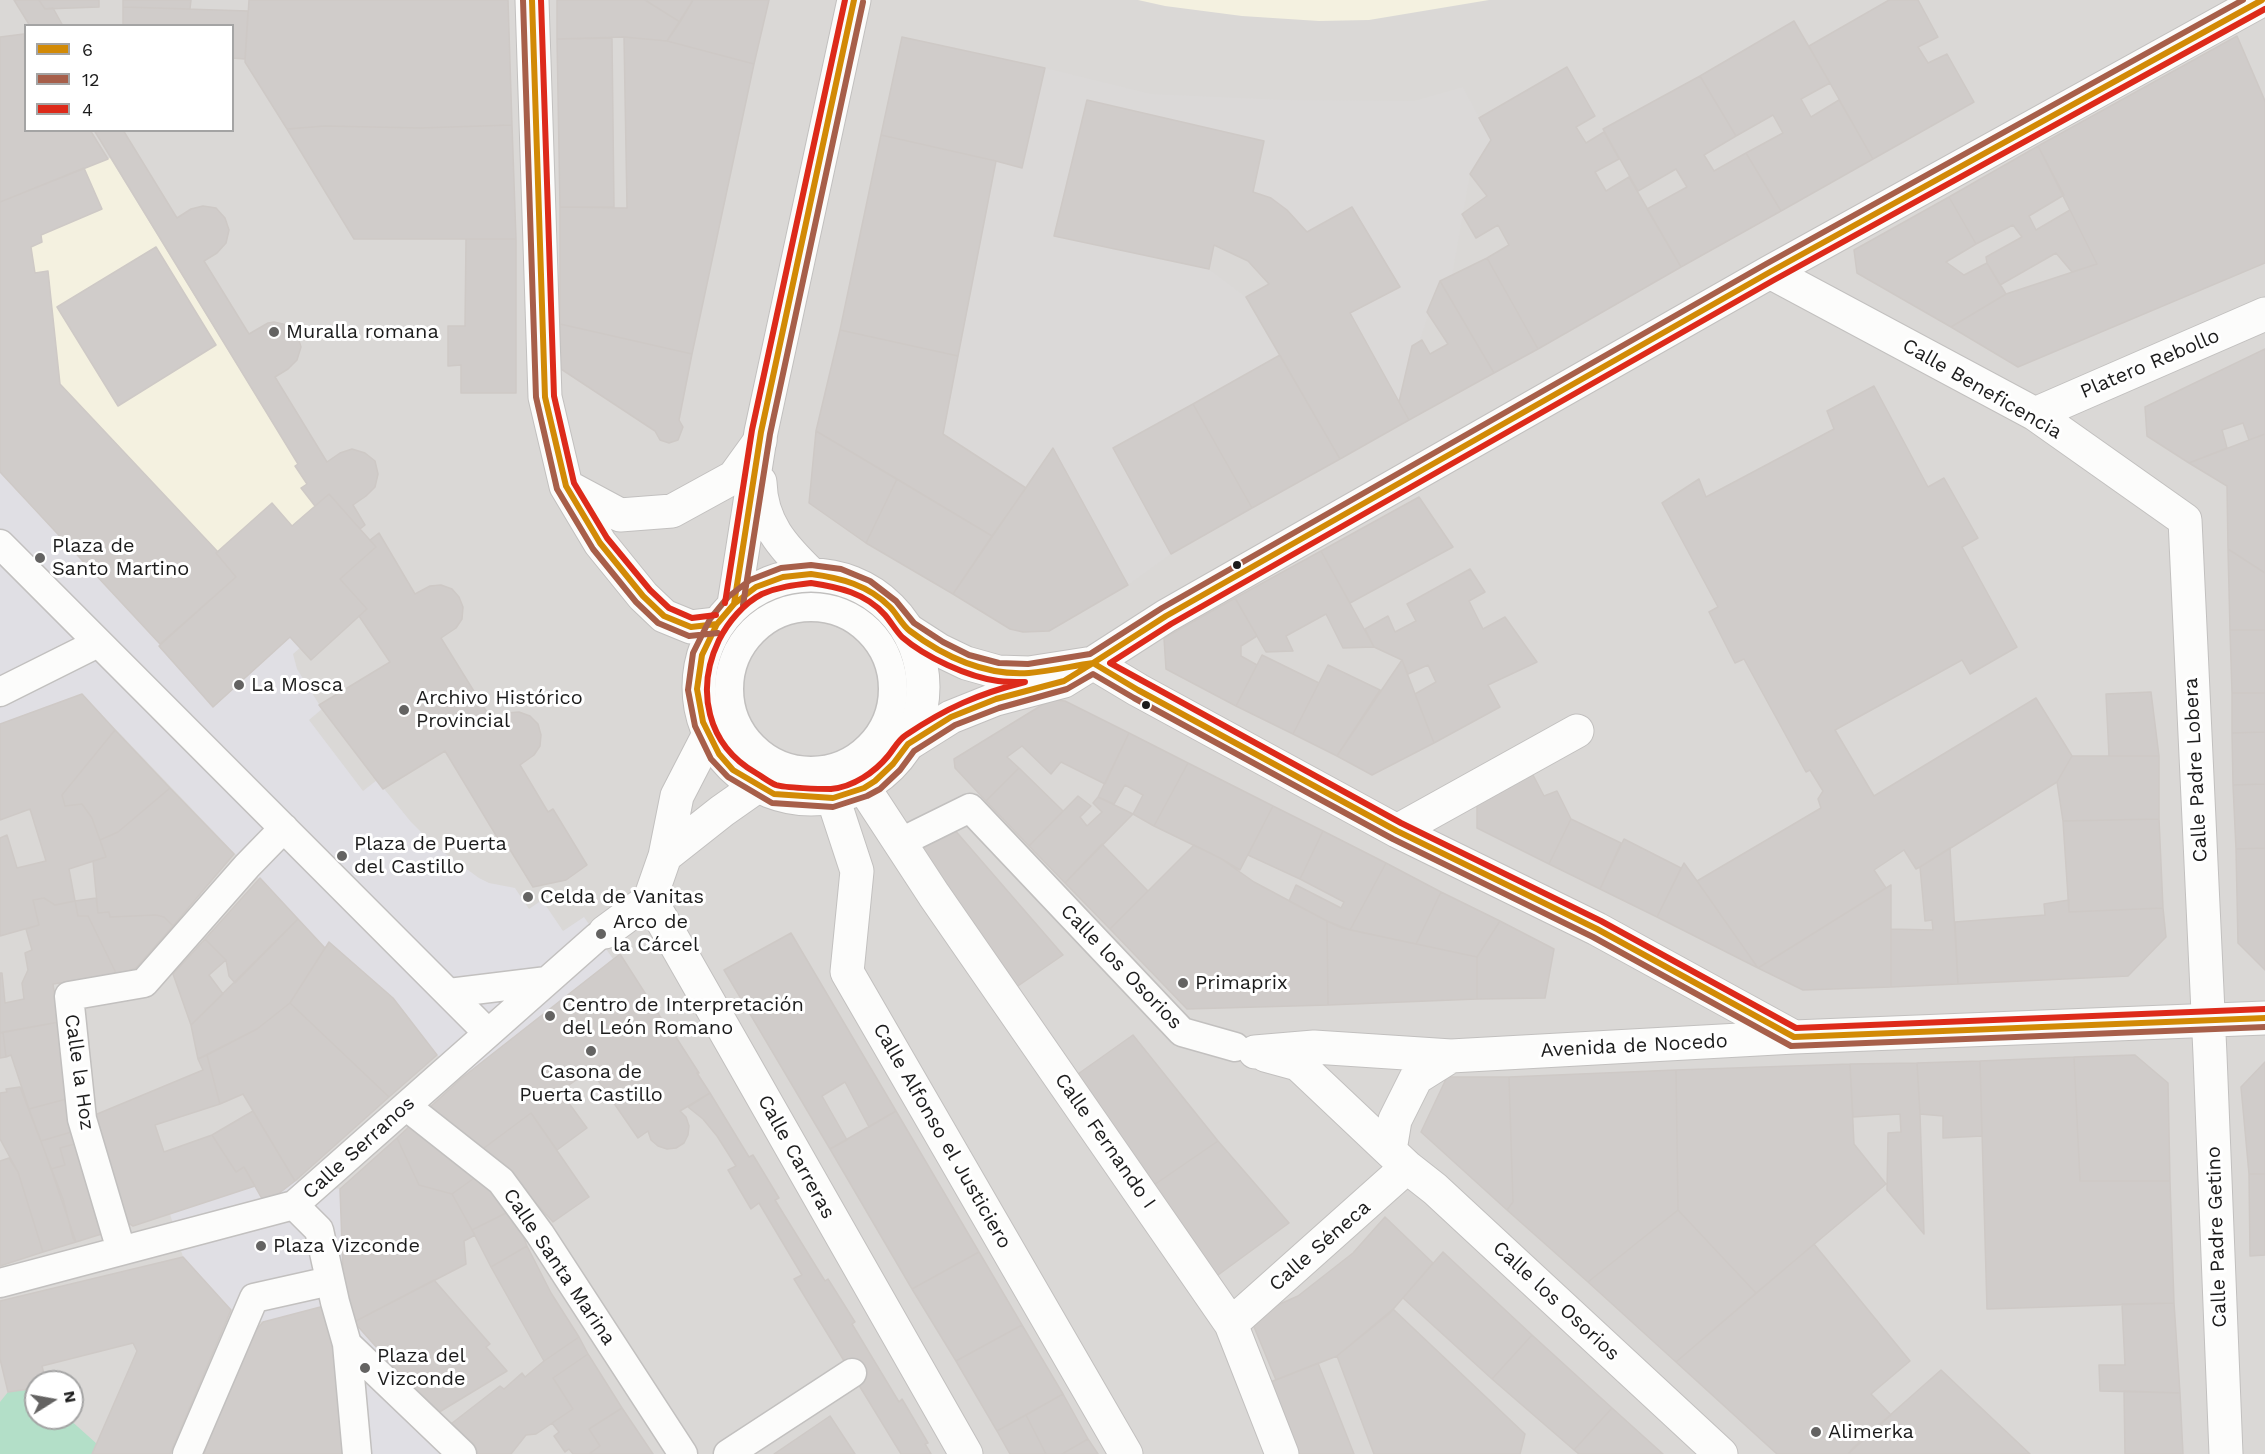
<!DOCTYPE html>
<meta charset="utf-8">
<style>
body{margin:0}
#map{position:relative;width:2265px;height:1454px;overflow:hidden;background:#ebe8e5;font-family:"Work Sans",sans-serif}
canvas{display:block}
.legend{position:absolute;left:24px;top:24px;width:210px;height:108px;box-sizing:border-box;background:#fff;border:2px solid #a4a4a4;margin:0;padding:8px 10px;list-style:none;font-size:18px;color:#1c1c1c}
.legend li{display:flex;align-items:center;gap:12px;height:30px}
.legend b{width:30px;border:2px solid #a4a4a4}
.north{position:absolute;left:24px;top:1370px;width:60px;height:60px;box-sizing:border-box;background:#fff;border:2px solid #a4a4a4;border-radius:50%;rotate:79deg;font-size:16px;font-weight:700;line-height:24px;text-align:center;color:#1c1c1c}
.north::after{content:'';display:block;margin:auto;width:21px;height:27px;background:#646362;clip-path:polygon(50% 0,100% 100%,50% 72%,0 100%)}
</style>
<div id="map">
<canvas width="2265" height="1454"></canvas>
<ul class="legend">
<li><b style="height:8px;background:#d28a06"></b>6</li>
<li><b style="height:8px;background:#a75f4a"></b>12</li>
<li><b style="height:8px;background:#dd2a1a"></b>4</li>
</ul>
<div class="north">N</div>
</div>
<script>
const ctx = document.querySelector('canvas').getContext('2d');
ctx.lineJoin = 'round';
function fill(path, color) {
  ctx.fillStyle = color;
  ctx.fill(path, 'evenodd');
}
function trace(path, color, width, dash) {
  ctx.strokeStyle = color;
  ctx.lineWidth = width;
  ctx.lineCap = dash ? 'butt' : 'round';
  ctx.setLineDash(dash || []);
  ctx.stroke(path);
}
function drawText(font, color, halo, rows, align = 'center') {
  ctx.font = font + ' "Work Sans",sans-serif';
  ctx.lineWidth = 6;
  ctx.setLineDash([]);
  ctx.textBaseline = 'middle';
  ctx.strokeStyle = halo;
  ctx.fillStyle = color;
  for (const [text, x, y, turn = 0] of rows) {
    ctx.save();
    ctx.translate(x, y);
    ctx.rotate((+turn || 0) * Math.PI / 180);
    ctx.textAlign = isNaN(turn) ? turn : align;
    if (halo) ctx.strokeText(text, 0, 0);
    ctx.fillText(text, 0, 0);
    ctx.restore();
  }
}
fill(new Path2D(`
 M0,0H2265V1454H0ZM26,26H232V130H26ZM36,1382H72V1418H36Z`), '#dad8d6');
fill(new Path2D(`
 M1138,0H1489L1369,20L1319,21L1242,16L1165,6Z
 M110,158L298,464L295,466L307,484L302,488L315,506L292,526L272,503L216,553L236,577L160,644L0,472V202Z`), '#f4f1e0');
fill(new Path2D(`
 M34,1389L36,1390V1418H68L97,1444L92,1454H0V1402L8,1392Z`), '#b3dfc8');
fill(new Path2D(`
 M1045,68L1151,94L1285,100L1414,101L1463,87L1491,140L1470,174L1452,276L1440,281L1399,402L1350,313L1400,287L1352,207L1307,232L1287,210L1253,192L1264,141L1086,100L1054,236L1209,269L1246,297L1280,355L1113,448L1171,554L1128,585L1053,448L1026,488L943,434L996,161L1022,168Z`), '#dbd9d8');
fill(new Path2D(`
 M0,472L160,644L159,647L213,707L290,637L300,648L293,654L297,669L322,709L309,720L363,791L377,780L411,822L435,846L479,878L489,883L515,888L529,909L542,900L563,931L584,917L613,959L463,1077L437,1055L393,998L329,942L325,948L82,694L0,724Z
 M295,1181L340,1189L343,1273L354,1322L447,1427L476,1454H347L328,1306L263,1322L231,1310L183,1257L170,1214L255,1186L265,1203Z`), '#e0dfe4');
const building = new Path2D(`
 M14,0H39L45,9L53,8L63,26H30Z
 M39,0H99V7L45,9Z
 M123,0H191L190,9L123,7Z
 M249,0H508L512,125L420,128L325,126L287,129L245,62Z
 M557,0H645L680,22L667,41L624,37L557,39Z
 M645,0H693L680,22Z
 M693,0H769L754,64L667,41Z
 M1889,0H1918L1938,37L1918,47L1928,63L1947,54L1974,102L1873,159L1809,46Z
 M123,7L248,11L245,59L232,58V26H123Z
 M1794,21L1830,83L1801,99L1811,117L1839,100L1873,159L1781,211L1746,153L1783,133L1773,115L1736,136L1700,76Z
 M24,34L26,130H90L108,159L0,202V37Z
 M2237,36L2265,101V263L2018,367L1951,327L2006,294L2097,264L2038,146Z
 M624,37L667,41L754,64L692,354L560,324V207L627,208Z
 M902,37L1045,68L1022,168L996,161L881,135Z
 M612,38L614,207H560L557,39Z
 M1567,67L1595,116L1576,127L1586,143L1604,132L1619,159L1595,172L1606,191L1629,177L1681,267L1538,349L1487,258L1509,245L1498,225L1476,238L1462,214L1487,196L1470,174L1491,140L1479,118Z
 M1700,76L1736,136L1704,155L1714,171L1746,153L1781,211L1681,267L1647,209L1687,187L1676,169L1638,191L1603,129Z
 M1087,100L1264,141L1253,192L1271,198L1287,210L1307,232L1352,207L1400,287L1350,313L1409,420L1340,459L1246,297L1269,284L1248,261L1214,245L1209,269L1054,236Z
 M512,125L516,239H354L287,129L325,126L420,128Z
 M94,130H123L177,218L191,209L203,206L216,208L225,218L229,230L226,243L217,253L204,261L249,334L268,323L274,322L287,325L297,334L301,347L297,360L288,369L275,377L327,462L340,453L352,449L365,453L375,461L378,474L375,487L366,496L353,505L365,525L360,529L329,494L315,506L301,488L307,484L295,466L298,464Z
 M881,135L996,161L958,356L840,330Z
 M2038,146L2064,195L2029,216L2036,230L2070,210L2097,264L2072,272L2056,253L2000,285L1987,263L1986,257L2022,237L2013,225L1976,244L1949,197Z
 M84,168L102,209L41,235L42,242L31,247L35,273L48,271L60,384L218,552L216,553L236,577L160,644L0,472V202Z
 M1949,197L1976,244L1946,262L1964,275L1987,263L2006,294L1951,327L1857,273L1854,250Z
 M466,239H516V393H461V365L448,366V326H465Z
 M156,247L216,345L118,406L57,307Z
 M1487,258L1538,349L1494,373L1440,281Z
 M1440,281L1494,373L1409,420L1399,402L1412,346L1422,340L1430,354L1448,344L1427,312Z
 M560,324L692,354L679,420L683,427L678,440L669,443L660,440L655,431L561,369Z
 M840,330L958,356L943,434L1026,488L992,536L816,431Z
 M2265,349V434L2249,440L2243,423L2222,430L2227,448L2189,463L2147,436L2145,407Z
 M1280,355L1340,459L1252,508L1193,404Z
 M1874,386L1928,487L1944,478L1978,538L1962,547L2017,647L1970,674L1962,660L1835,730L1874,796L2036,698L2072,756L2057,782L1920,867L1916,869L1904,850L1874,870L1886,888L1758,968L1697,881L1821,808L1818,799L1823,791L1810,770L1806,772L1744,659L1735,663L1709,612L1718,607L1662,503L1699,479L1706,497L1834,429L1827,411Z
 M1193,404L1252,508L1171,554L1113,448Z
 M816,431L897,479L866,543L809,503Z
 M2265,434V573L2228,549L2227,486L2189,463Z
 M1053,448L1128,585L1049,631L1023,632L1010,629L953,594Z
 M897,479L992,536L953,594L866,543Z
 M329,494L376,547L340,579L367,609L311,660L290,637L213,707L159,646L236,577L216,553L272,503L292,526Z
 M1419,497L1453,547L1350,603L1321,551Z
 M379,533L415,594L430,586L441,585L452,589L459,597L463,607L462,619L456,628L441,638L493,722L507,713L519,712L530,716L538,724L541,735L540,746L534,755L520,765L548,812L553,809L587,865L566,880L533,887L504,840L500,842L445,751L383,789L319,705L390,662L359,616L367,609L340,579L376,547L370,540Z
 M2228,549L2265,573V630H2230Z
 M1321,551L1374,647L1343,648L1326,614L1286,636L1293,651L1266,652L1235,598Z
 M1470,569L1485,592L1469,601L1483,629L1505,617L1537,662L1488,685L1500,707L1434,743L1415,694L1436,682L1428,665L1408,674L1402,660L1374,647L1365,629L1388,616L1395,632L1416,621L1407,604Z
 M1235,598L1257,636L1241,646V656L1257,665L1236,706L1166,669L1164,638Z
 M2230,630H2265V693H2232Z
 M1262,655L1319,683L1293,734L1236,706Z
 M1402,660L1434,743L1372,775L1337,756Z
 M1328,665L1380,690L1337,756L1293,734Z
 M2151,692L2159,756H2109L2106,694Z
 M2232,693H2265V732L2232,733Z
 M82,694L115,730L62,795L65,806L82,804L92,818L106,857L69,869L75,901L55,905L44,898L33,900L39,925L0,936V838L7,835L17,868L46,861L30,809L0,820V724Z
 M1055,700L1065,701L1129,733L1105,784L1061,762L1051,774L1022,746L1007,757L1019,768L986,801L955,768L954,759L1042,705Z
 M115,730L170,788L118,832L100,840L92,818L82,804L65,806L62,795Z
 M2265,732V784L2233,785L2232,733Z
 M1129,733L1188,763L1154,826L1133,814L1143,795L1125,785L1114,804L1098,797Z
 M2072,756H2159V819L2063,821L2057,782Z
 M1188,763L1273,806L1240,870L1220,858L1154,826Z
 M1019,768L1063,811L1029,846L986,801Z
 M1533,775L1544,796L1557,791L1571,819L1549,864L1477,828V798Z
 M2265,784V848L2236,849L2233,785Z
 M170,788L234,854L173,926L164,917L156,915L110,917L109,912L98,913L93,861L106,857L100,840L118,832Z
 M1078,796L1091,806L1080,817L1087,826L1102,812L1093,803L1098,797L1133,814L1065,883L1029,846Z
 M1273,806L1323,831L1300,879L1248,855Z
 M1571,819L1621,843L1600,889L1549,864Z
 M2159,819L2163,908L2069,912L2063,821Z
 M953,828L1063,955L1015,988L919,847Z
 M1323,831L1386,863L1350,930L1327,921L1289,901L1296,885L1341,908L1344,902L1300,879Z
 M1624,839L1681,868L1657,917L1600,889Z
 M1102,844L1148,891L1110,929L1065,883Z
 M1194,845L1220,858L1254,882L1327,921L1328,1005L1187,1009L1110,929Z
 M1950,848L1958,984L1891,987V929L1933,930L1932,920L1925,921L1920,867Z
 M2265,848V970L2238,943L2236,849Z
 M1386,863L1441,892L1416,944L1350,930Z
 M1684,863L1697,881L1758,968L1657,917Z
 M260,878L298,919L235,983L229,976L226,960L205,939Z
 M1891,885V987L1803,990L1758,968Z
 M1441,892L1500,921L1477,957L1416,944Z
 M44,898L55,905L75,901L78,916H88L117,975L53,984L59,1022L0,1033V973H2L5,1003L24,999L22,983L28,970L25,953L32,950L26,929L39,925L33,900Z
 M96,898L98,913L109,912L110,917L156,915L164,917L173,926L136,968L117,975L88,916H78L75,901Z
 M2069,900V912L2163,908L2166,937L2128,976L1958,984L1955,922L2045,915L2044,904Z
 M298,919L325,948L290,1003L257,1029L198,1059L191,1025Z
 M1327,921L1342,928L1477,957V999L1328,1005Z
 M1500,921L1554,949L1545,998L1477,999V957Z
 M791,933L896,1111L869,1127L845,1082L822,1096L847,1140L830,1149L724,970Z
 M205,939L226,960L209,975L223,994L191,1025L173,974Z
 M329,942L393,998L437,1055L389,1097L290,1003Z
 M620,954L670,1032L672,1031L699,1073H697L710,1093L680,1111L686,1117L689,1126L688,1135L684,1143L676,1148L667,1149L658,1146L651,1140L648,1131L638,1138L591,1070L560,1091L587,1128L557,1150L531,1113L480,1151L428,1109L463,1077Z
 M290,1003L389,1097L295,1181L243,1094L220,1104L207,1055L257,1029Z
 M59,1022L70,1098L29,1109L11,1055L6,1057L3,1032Z
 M3,1032L6,1057L0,1058V1033Z
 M1133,1035L1218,1141L1154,1185L1078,1074Z
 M207,1055L220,1104L155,1125L164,1152L212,1135L236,1172L244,1167L255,1186L133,1226L119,1217L90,1117L203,1070L198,1059Z
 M2135,1055L2168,1083L2170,1181H2080L2074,1057Z
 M2074,1057L2080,1181H2170L2174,1303L1987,1309L1980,1061Z
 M1980,1061L1982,1136L1943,1138V1116L1920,1114L1917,1063Z
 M2265,1062V1174H2249L2241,1087Z
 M1917,1063L1920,1114L1924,1234L1887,1190L1888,1133L1901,1132L1900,1114L1853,1117L1850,1064Z
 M1850,1064L1854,1144L1886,1184L1756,1293L1678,1210L1676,1070Z
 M1676,1070L1678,1210L1588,1282L1507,1210L1513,1202L1509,1077Z
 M1447,1077H1509L1513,1202L1507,1210L1421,1132Z
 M20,1087L63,1199L73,1238L76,1242L43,1252L18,1172L0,1139V1093L7,1092L6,1089Z
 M710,1093L749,1157L753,1155L779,1198L775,1200L825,1281L828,1279L855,1322L852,1324L899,1402L902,1399L928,1443L925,1444L931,1454H901L794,1279L802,1275L759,1203L751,1209L728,1170L736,1166L717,1136L703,1119L688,1107Z
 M70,1098L78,1130L41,1141L29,1109Z
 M253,1111L295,1181L265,1204L244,1167L236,1172L212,1135Z
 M896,1111L979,1252L912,1289L830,1149Z
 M531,1113L589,1197L553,1222L510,1175L480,1151Z
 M412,1124L477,1176L452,1194L419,1185L397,1138Z
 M78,1130L82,1142L60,1148L65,1165L51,1169L41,1141Z
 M397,1138L419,1185L452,1194L475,1235L464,1241L466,1264L354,1322L343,1273L340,1189Z
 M1218,1141L1289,1223L1214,1278L1154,1185Z
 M82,1142L108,1232L76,1242L51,1169L65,1165L60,1148Z
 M9,1158L18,1172L43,1252L0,1266V1161Z
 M2249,1174H2265V1255L2250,1256Z
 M477,1176L512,1210L472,1230L452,1194Z
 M512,1210L527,1246L491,1267L472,1230Z
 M1678,1210L1756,1293L1676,1362L1588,1282Z
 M1385,1217L1433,1263L1389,1314L1337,1356L1276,1380L1250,1317L1298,1296L1353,1253Z
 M1814,1244L1910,1361L1871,1394L1891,1415L1848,1454H1777L1676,1362Z
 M527,1246L551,1293L579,1337L544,1361L491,1267Z
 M979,1252L1022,1325L956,1361L912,1289Z
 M1443,1252L1532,1335L1492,1379L1403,1298Z
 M183,1257L231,1310L170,1454H92L137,1351L133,1343L42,1366L46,1382H36V1388L8,1392L0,1359V1301Z
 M434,1280L490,1344L486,1347L507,1371L436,1414L354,1322Z
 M2174,1303L2180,1393L2100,1391L2099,1365H2125L2122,1304Z
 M328,1305L347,1454H204L238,1352L263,1322Z
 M1393,1309L1525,1434L1520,1454H1374L1337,1356Z
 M1022,1325L1063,1394L997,1431L956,1361Z
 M1532,1335L1612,1408L1574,1450L1492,1379Z
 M579,1337L588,1354L553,1378L573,1409L536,1434L526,1435L511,1454H476L447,1427L500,1386L504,1389L522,1373L525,1377L544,1361Z
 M588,1354L622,1408L589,1429L600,1446L589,1454H573L569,1449L565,1452L554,1436L559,1432L552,1423L573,1409L553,1378Z
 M1318,1363L1354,1454H1290L1263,1385Z
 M1941,1370L2030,1454H1848L1854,1447Z
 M2124,1391L2180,1393L2183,1454H2125Z
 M1063,1394L1088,1439L1062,1454H1046L1026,1415Z
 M622,1408L653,1454H589L600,1446L589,1429Z
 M1612,1408L1663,1454H1579L1574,1450Z
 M1026,1415L1046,1454H1010L997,1431Z
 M830,1416L855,1454H774Z
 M1088,1439L1098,1454H1062Z`);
fill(building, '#d0ccca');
trace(building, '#cec9c6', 1.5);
const pedestrian = new Path2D(`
 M0,544L488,1033
 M729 689a82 82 0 1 1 164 0a82 82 0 1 1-164 0Z
 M0,692L98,643
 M899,843L970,808L1182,1032L1235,1047
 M449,993L547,981
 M406,1106L501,1181L540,1234L683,1454
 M294,1205L319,1230L335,1302L347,1344L357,1454
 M121,1250L82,1119L69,996L144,983L247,866L284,828
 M0,1283L294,1205L597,937
 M347,1344L462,1454
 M187,1454L254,1298L330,1281
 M728,1454L852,1373`);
const minor = new Path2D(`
 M532,0L545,397L566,486L600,543L643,596L664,616L691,627L717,624
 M1770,272L2035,414L2185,520L2210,1055L2226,1454
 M2035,414L2265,314
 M566,486L620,515L672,511L734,477L760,441
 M908,630L939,650L966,663L998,672L1029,673L1093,663L1166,616L1770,272L2262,0
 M709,734L677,796L665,856L650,899L966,1454
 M908,744L951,717L996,699L1064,681L1093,663L1138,690L1397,831L1597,929L1794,1037
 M864,788L934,895L1231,1324L1282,1454
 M833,798L857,871L847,972L1126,1454
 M1397,831L1577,731
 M665,856L722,811L759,785
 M605,932L650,899
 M1255,1052L1314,1047L1451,1056L1794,1037L2265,1018
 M1265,1055L1298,1064L1407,1167L1435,1189L1721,1454
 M1390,1150L1395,1120L1416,1078L1451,1056
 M1231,1324L1407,1167`);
const tertiary = new Path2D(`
 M760,482C761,523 783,547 811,574
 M699 687a112 112 0 1 1 224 0a112 112 0 1 1-224 0Z
 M734,604L761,432L854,0`);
trace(pedestrian, '#c2c0bf', 31);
trace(minor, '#c2c0bf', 35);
trace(tertiary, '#c2c0bf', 35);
trace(pedestrian, '#fcfcfb', 28);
trace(minor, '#fcfcfb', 33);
trace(tertiary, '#fcfcfb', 33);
trace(new Path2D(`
 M532,0L545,397L566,486L600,543L643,596L664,616L691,627L717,624
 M811,574C841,578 868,585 890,607C897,614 902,625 910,631C944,657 986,676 1029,673C1051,671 1072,666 1093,663L1064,681L996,699L951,717L908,744L893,764L875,781L864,788L833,798L774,794L733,770L719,754L703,722L697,689L702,655L717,624L734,604L756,587L783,577Z
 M734,604L761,432L854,0
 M1093,663L1138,690L1397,831L1597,929L1794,1037L2265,1018
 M1093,663L1166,616L1770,272L2262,0`), '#d28a06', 6);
trace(new Path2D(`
 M523,0L536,397L557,489L593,549L636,602L658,623L689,636L718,633
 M2243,0L1766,264L1162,608L1090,654L1028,664L999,663L969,655L943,642L914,623L896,601L870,581L841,569L811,565L781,568L750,580L728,597L710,619L693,653L688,690L695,726L711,759L728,777L772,803L833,807L867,796L880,789L900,770L914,751L955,725L999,708L1067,689L1093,674L1134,698L1393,839L1593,937L1791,1046L2265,1027
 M743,605L770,434L863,2`), '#a75f4a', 6);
trace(new Path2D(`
 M541,0L554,396L574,483L607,538L650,590L669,608L692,618L716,615
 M811,583C838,587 866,593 885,615C891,622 896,631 902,637C925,657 968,677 998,681C1007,682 1016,682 1025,682C978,694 946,708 906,735C898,740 894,749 888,756C875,772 853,787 831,789C821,789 785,788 776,785C769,782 763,777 756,773C707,745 695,690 719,640C728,622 744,603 762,594C778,587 794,585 811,583Z
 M725,603L752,430L845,0
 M2265,1009L1796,1028L1601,921L1401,823L1110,663L1171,624L1774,280L2265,9`), '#dd2a1a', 6);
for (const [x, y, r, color] of [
 [274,332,6,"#646362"],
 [40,558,6,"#646362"],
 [1237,565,5,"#1c1c1c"],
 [239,685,6,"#646362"],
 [1146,705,5,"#1c1c1c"],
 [404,710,6,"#646362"],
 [342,856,6,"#646362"],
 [528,897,6,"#646362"],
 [601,934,6,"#646362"],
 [1183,983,6,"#646362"],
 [550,1016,6,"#646362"],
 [591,1051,6,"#646362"],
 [261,1246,6,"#646362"],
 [365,1368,6,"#646362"],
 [1816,1432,6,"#646362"]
]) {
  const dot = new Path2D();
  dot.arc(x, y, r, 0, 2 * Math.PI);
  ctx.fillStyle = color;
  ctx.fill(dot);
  trace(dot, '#fff', 2);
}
drawText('20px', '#1c1c1c', '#fff', [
 ["Muralla romana",286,332],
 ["Plaza de",52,546],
 ["Santo Martino",52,569],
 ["La Mosca",251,685],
 ["Archivo Histórico",416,698],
 ["Provincial",416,721],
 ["Plaza de Puerta",354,844],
 ["del Castillo",354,867],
 ["Celda de Vanitas",540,897],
 ["Arco de",613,922],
 ["la Cárcel",613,945],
 ["Primaprix",1195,983],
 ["Centro de Interpretación",562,1005],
 ["del León Romano",562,1028],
 ["Casona de",591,1072,"center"],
 ["Puerta Castillo",591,1095,"center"],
 ["Plaza Vizconde",273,1246],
 ["Plaza del",377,1356],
 ["Vizconde",377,1379],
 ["Alimerka",1828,1432]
], 'left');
drawText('20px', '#1c1c1c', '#fff', [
 ["Platero Rebollo",2150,364,-23],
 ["Calle Beneficencia",1982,389,30],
 ["Calle Padre Lobera",2196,770,-93],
 ["Calle los Osorios",1121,967,46],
 ["Avenida de Nocedo",1634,1046,-3],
 ["Calle la Hoz",79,1072,82],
 ["Calle Alfonso el Justiciero",942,1136,60],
 ["Calle Fernando I",1105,1141,55],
 ["Calle Serranos",359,1148,-42],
 ["Calle Carreras",796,1157,61],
 ["Calle Padre Getino",2217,1237,-92],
 ["Calle Séneca",1320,1246,-41],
 ["Calle Santa Marina",559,1267,56],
 ["Calle los Osorios",1556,1301,43]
]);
</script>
